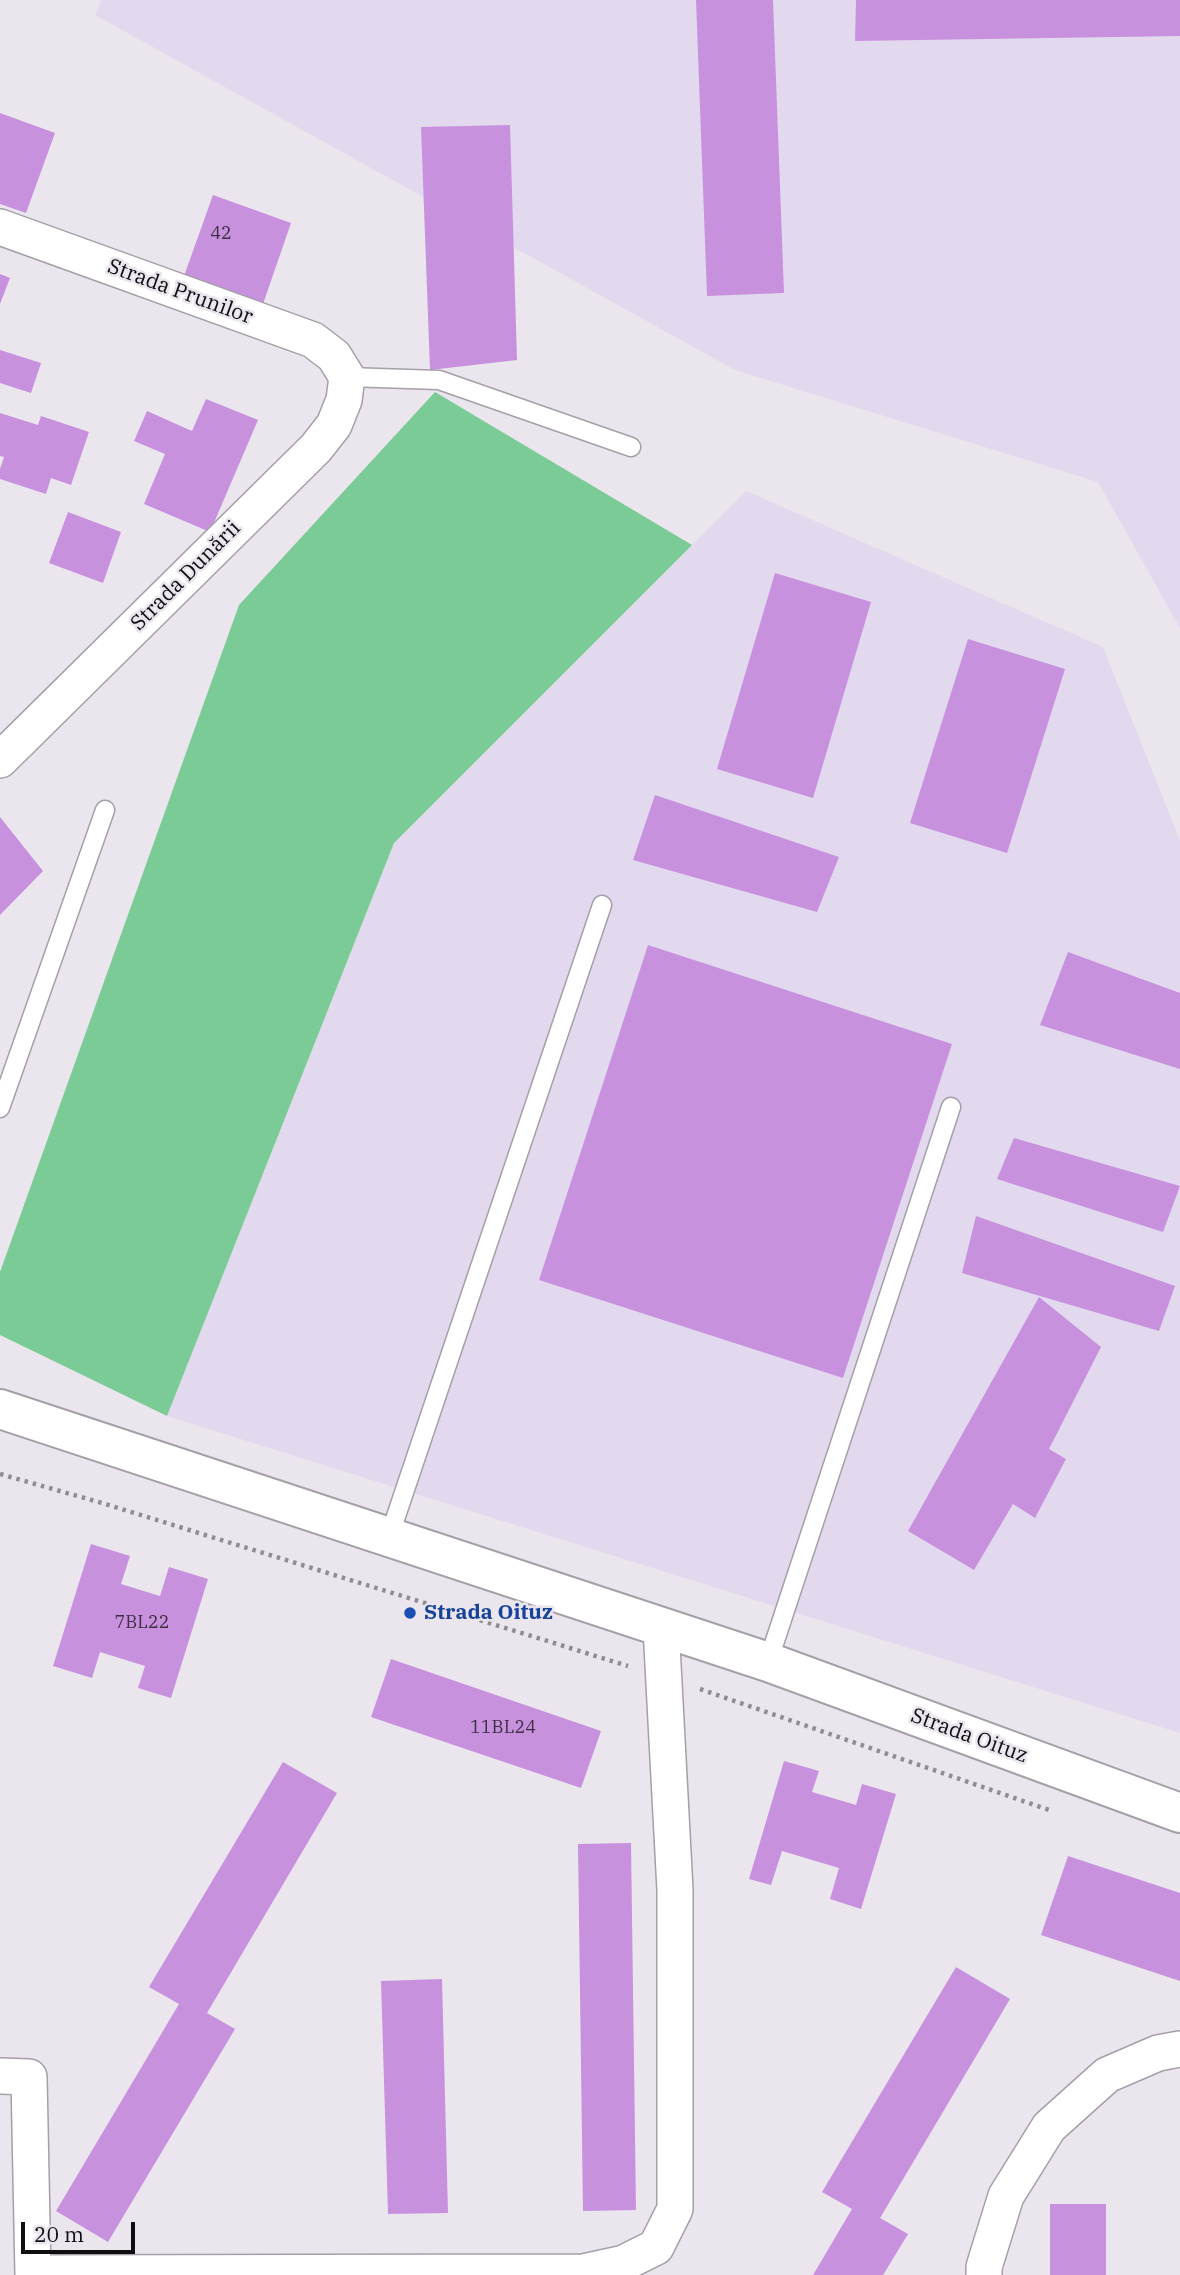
<!DOCTYPE html>
<meta charset="utf-8">
<style>
body{margin:0}
#map{position:relative;width:1180px;height:2275px;overflow:hidden;background:#ebe5ee;font-family:"IBM Plex Serif",serif}
canvas{display:block}
.scale{position:absolute;left:21px;top:2222px;width:114px;height:32px;box-sizing:border-box;border:4px solid #100e11;border-top:0;padding-left:9px;font-size:21px;line-height:24px;white-space:nowrap;color:#100e11;-webkit-text-stroke:5px #ebe5ee;paint-order:stroke}
</style>
<div id="map">
<canvas width="1180" height="2275"></canvas>
<div class="scale">20 m</div>
</div>
<script>
const ctx = document.querySelector('canvas').getContext('2d');
ctx.lineJoin = 'round';
function fill(path, color) {
  ctx.fillStyle = color;
  ctx.fill(path, 'evenodd');
}
function trace(path, color, width, dash) {
  ctx.strokeStyle = color;
  ctx.lineWidth = width;
  ctx.lineCap = dash ? 'butt' : 'round';
  ctx.setLineDash(dash || []);
  ctx.stroke(path);
}
function drawText(font, color, halo, rows, align = 'center') {
  ctx.font = font + ' "IBM Plex Serif",serif';
  ctx.lineWidth = 5;
  ctx.setLineDash([]);
  ctx.textBaseline = 'middle';
  ctx.strokeStyle = halo;
  ctx.fillStyle = color;
  for (const [text, x, y, turn = 0] of rows) {
    ctx.save();
    ctx.translate(x, y);
    ctx.rotate((+turn || 0) * Math.PI / 180);
    ctx.textAlign = isNaN(turn) ? turn : align;
    if (halo) ctx.strokeText(text, 0, 0);
    ctx.fillText(text, 0, 0);
    ctx.restore();
  }
}
fill(new Path2D(`
 M101,0H1180V628L1098,482L735,370L95,15Z
 M746,491L1103,647L1180,841V1733L167,1416L394,843Z`), '#e2d9ee');
fill(new Path2D(`
 M435,392L692,545L394,843L167,1416L0,1335V1272L239,605Z`), '#7bcb96');
fill(new Path2D(`
 M696,0H773L784,293L707,296Z
 M856,0H1180V36L855,41Z
 M0,113L55,133L26,213L0,204Z
 M510,125L517,360L430,370L421,127Z
 M213,195L291,223L263,304L184,276Z
 M0,274L10,278L0,304Z
 M0,350L41,363L31,393L0,383Z
 M206,399L258,420L210,532L144,504L165,454L134,441L147,411L192,431Z
 M0,413L38,425L41,416L89,432L71,485L51,478L46,494L0,479V469L4,457L0,456Z
 M68,512L121,532L103,583L49,563Z
 M775,573L871,602L813,798L717,769Z
 M968,639L1065,669L1007,853L910,823Z
 M655,795L839,857L817,912L633,860Z
 M0,817L43,871L0,915Z
 M648,945L952,1044L843,1378L539,1280Z
 M1068,952L1180,993V1069L1040,1025Z
 M1014,1138L1180,1186L1163,1232L997,1179Z
 M976,1216L1175,1286L1159,1331L962,1273Z
 M1039,1297L1101,1347L1049,1449L1066,1459L1035,1518L1013,1504L974,1570L908,1531Z
 M91,1544L130,1556L121,1584L160,1596L169,1567L208,1579L171,1698L138,1688L145,1666L100,1652L92,1678L53,1666Z
 M391,1659L601,1731L581,1788L371,1717Z
 M784,1761L819,1771L812,1792L856,1805L862,1784L896,1794L861,1909L830,1899L839,1868L782,1851L771,1885L749,1879Z
 M283,1762L337,1793L207,2013L235,2029L108,2242L56,2211L179,2004L149,1987Z
 M631,1843L636,2210L583,2211L578,1844Z
 M1068,1856L1180,1893V1981L1041,1935Z
 M956,1967L1010,1999L880,2218L908,2234L883,2275H813L852,2209L822,2192Z
 M442,1979L448,2213L388,2214L381,1981Z
 M1050,2204H1106V2275H1050Z`), '#c891de');
const service = new Path2D(`
 M347,377L439,380L631,447
 M0,1108L105,810
 M389,1537L602,905
 M768,1662L951,1107`);
const minor = new Path2D(`
 M0,227L313,340L334,356L347,377L344,400L334,425L316,448L0,760
 M0,2076L29,2077L33,2275
 M33,2273L583,2272L624,2263L656,2247L675,2209V1890L661,1627
 M984,2275V2267L1006,2196L1049,2127L1107,2075L1158,2053L1180,2049`);
const tertiary = new Path2D(`
 M0,1409L768,1662L1180,1813`);
trace(service, '#a59fa8', 21);
trace(minor, '#a59fa8', 38);
trace(tertiary, '#a59fa8', 42);
trace(new Path2D(`
 M0,1474L102,1503L628,1666
 M700,1689L1049,1810`), '#908c92', 4.5, [3.5, 5]);
trace(service, '#fff', 18);
trace(minor, '#fff', 35);
trace(tertiary, '#fff', 38);
for (const [x, y, r, color] of [
 [410,1613,7,"#1a4fb4"]
]) {
  const dot = new Path2D();
  dot.arc(x, y, r, 0, 2 * Math.PI);
  ctx.fillStyle = color;
  ctx.fill(dot);
  trace(dot, '#ebe5ee', 2.5);
}
drawText('18px', '#3e2f44', null, [
 ["42",221,234],
 ["7BL22",142,1623],
 ["11BL24",503,1728]
]);
drawText('21px', '#100e11', '#ebe5ee', [
 ["Strada Prunilor",180,292,20],
 ["Strada Dunării",186,576,-45],
 ["Strada Oituz",969,1736,20]
]);
drawText('bold 21px', '#164399', '#ebe5ee', [
 ["Strada Oituz",424,1613]
], 'left');
</script>
